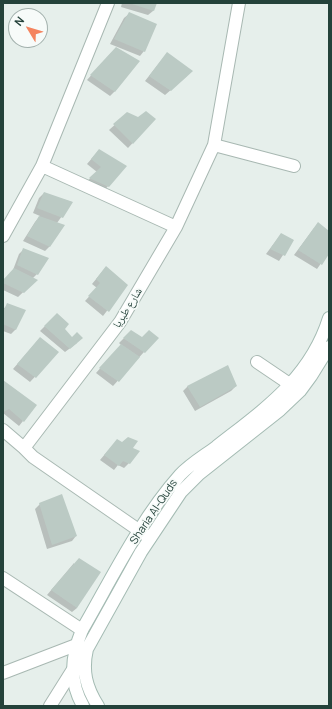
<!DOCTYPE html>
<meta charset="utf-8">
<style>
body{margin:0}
#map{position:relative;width:332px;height:709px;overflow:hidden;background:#e6efeb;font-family:Manrope,sans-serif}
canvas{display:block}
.frame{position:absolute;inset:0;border:4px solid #24423a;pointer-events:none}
.north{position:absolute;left:8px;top:8px;width:40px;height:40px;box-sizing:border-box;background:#f7fbf9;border:1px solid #a3b1ad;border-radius:50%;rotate:308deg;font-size:11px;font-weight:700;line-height:16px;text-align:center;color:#24423a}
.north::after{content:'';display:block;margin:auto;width:14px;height:18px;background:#f4845f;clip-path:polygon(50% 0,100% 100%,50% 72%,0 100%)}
</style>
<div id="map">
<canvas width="332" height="709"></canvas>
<div class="frame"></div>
<div class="north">N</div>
</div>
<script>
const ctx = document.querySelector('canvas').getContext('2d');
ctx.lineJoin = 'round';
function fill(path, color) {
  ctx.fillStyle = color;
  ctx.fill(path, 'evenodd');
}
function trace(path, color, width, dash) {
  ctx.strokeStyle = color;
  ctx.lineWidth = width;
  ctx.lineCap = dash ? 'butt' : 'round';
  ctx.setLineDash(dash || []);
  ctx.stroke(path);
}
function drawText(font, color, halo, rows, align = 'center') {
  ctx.font = font + ' Manrope,"Noto Naskh Arabic",sans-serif';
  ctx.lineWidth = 3.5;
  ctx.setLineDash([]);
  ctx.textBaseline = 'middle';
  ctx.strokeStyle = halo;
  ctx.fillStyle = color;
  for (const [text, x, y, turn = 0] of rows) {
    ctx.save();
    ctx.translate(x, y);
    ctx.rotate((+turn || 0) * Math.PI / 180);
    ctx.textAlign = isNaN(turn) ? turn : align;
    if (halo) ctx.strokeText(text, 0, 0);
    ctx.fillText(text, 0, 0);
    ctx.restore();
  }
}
fill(new Path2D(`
 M122,3H156L153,11L148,15L121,7Z
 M129,14L144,51L140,56L110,44L124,18Z
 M111,53L115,91L110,96L87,80Z
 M167,53L187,76L165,95L145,81Z
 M127,114L138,118L155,119L128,148L109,130Z
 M99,150L108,186L104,191L85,183L97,172L87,164Z
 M44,193L72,202L57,223L50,246L45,251L23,241L35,222L40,216L33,213L39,198Z
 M314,228L329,232V252L317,269L294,255Z
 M281,234L293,240L279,261L266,254Z
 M24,249L37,274L33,278L36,280L18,297L3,290V281L13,270L19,254Z
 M106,267L126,286L103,316L85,301L97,288L92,284Z
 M8,305L16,329L11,334L3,331V309Z
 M57,314L63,330L77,343L65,352L40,331Z
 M131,331L144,352L113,386L96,373L121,345L119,343Z
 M40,338L58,352L30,382L13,369Z
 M3,381L23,421L19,426L3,413Z
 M188,386H236L231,391L195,411L183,391Z
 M117,440L131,448L129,463L124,468L118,465L114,470L100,460Z
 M40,504L76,536L72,541L47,549L35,509Z
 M74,563L77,608L72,612L47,595Z`), '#0003');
fill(new Path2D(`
 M129,3H157L154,11Z
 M129,12L157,24L145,52L114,39Z
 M116,47L140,61L115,92L90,75Z
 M167,52L193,71L171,91L149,76Z
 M146,111L156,119L133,144L113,124L127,112L138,117Z
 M99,149L127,166L109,187L89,178L101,167L91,159Z
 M44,192L73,202L63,218L37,208Z
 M39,216L65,225L50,247L27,236Z
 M318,222L329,231V254L322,265L298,250Z
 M281,233L294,240L285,256L270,249Z
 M23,248L49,258L38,275L17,265Z
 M106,266L128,285L109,312L88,296L100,283L96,279Z
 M14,268L38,280L24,293L3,283V280Z
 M7,303L26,310L16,330L3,324V312Z
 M57,313L69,324L65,329L72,337L77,332L83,338L70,349L44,326Z
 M131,330L142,337L149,330L159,338L145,353L123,338Z
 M40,337L59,352L36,378L17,364Z
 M121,344L140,357L119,382L99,368Z
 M228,365L237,386L200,407L187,386Z
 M3,380L37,405L24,422L9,409L3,412Z
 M128,437L138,441L133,448L140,451L130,464L123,461L119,466L104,455L117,439L122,442Z
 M62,494L77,536L52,545L39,503Z
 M79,558L101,572L77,608L51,590Z`), '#bbcac4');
const minor = new Path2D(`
 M214,145L294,166
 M42,166L108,3
 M3,236L42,166L176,227
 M257,362L291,385
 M3,430L24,448
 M150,538L33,457L24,448L120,322L176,227L214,145L239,3
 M3,578L82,630
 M3,673L76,645
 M50,706L72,671`);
const secondary = new Path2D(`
 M83,706C69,681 71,657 82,630C112,578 140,520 180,475C190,464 204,456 216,447C263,410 310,379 329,318
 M98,706C86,687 82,671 87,649L141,552L181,492L199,474L280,410L300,391L311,376L329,347`);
trace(minor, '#a8b8b2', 14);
trace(secondary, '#a4bbb3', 14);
trace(minor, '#fff', 12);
trace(secondary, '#fff', 12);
drawText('11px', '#24423a', '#f7fbf9', [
 ["شارع طبريا",128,308,-58],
 ["Sharia Al-Quds",154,512,-56]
]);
</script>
